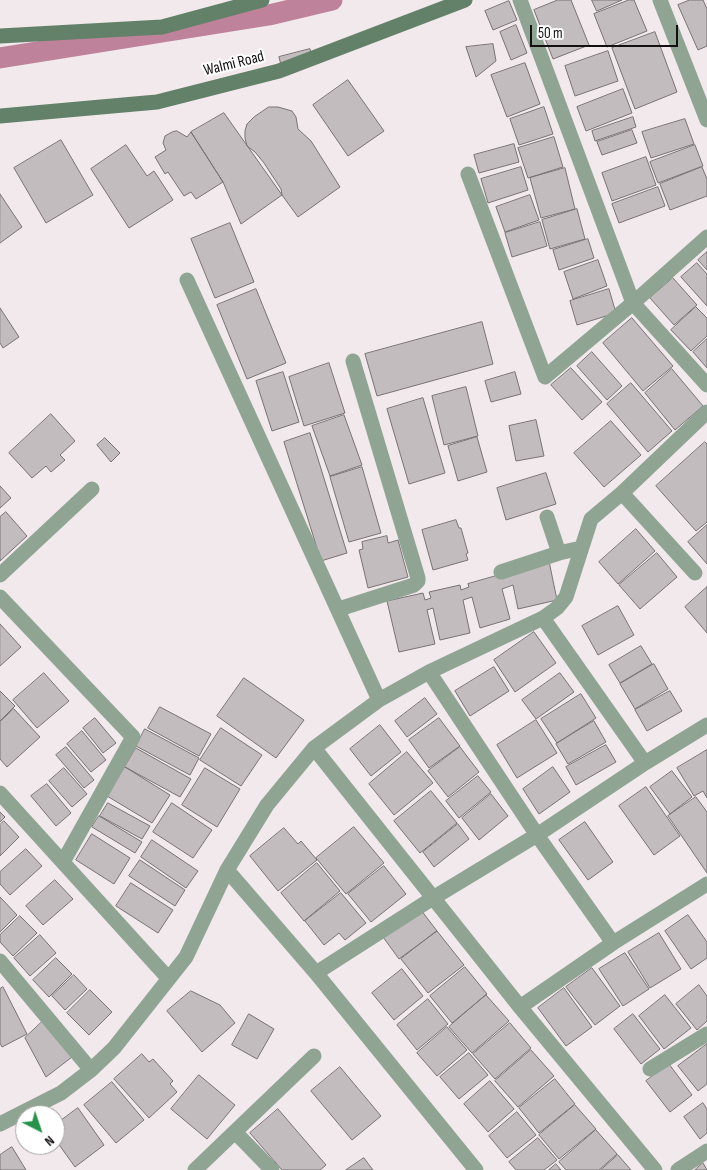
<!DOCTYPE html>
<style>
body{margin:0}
#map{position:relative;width:707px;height:1170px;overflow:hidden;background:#f1e9ec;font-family:"Sofia Sans Condensed",sans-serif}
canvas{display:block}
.north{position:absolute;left:15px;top:1105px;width:50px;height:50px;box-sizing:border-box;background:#fff;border:1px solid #a09f9f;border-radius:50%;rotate:139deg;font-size:14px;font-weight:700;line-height:20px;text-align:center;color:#120f10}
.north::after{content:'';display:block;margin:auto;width:18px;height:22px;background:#27934a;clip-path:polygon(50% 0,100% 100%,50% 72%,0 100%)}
.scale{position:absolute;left:530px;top:25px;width:148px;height:22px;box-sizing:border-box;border:2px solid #120f10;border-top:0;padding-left:6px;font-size:15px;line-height:18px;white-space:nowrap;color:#120f10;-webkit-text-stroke:4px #fff;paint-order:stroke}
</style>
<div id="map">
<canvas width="707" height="1170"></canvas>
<div class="north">N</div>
<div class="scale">50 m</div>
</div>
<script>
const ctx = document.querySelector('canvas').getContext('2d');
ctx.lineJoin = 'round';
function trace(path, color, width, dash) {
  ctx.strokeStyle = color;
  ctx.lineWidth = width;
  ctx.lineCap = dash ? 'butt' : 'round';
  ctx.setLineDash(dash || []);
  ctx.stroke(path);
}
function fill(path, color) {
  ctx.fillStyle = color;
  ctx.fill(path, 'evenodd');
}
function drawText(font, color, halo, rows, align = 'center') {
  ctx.font = font + ' "Sofia Sans Condensed",sans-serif';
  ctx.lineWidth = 4;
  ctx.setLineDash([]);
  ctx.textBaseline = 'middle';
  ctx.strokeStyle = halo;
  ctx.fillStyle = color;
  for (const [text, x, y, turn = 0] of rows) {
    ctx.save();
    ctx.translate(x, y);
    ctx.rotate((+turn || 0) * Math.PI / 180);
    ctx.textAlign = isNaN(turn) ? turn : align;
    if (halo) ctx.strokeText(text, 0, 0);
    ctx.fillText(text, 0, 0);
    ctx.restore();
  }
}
trace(new Path2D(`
 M0,58L269,15L332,0`), '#be839a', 21);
const building = new Path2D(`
 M558,0H571L589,45L553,59L534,10Z
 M592,0H622L597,11Z
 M629,0H634L647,31L607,47L594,14Z
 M690,0H703L707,9V46L698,50L678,5Z
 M509,1L517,20L493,30L485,11Z
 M516,25L527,53L511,60L500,32Z
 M655,32L677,92L635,109L612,48Z
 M493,44L496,61L476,77L466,47Z
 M310,49L312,57L281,65L279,57Z
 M608,51L618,81L575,96L565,66Z
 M525,63L540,104L507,117L491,75Z
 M348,80L384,131L348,156L313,105Z
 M623,89L632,113L586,131L577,107Z
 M269,107H278L292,111L296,117L298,129L311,141L340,187L298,217L282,195L281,189L264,163L255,152L247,146L245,138V131L247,124L254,117Z
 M544,107L553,134L519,145L510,119Z
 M224,113L282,195L241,224L223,182L191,132Z
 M633,117L636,127L595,141L592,131Z
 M685,119L694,144L651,158L642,132Z
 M632,130L637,143L602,155L597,142Z
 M177,131L187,137L191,132L223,182L196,199L191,192L184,196L168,172L165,174L155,157L166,150L163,143L165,136L172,132Z
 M554,137L563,167L528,178L518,148Z
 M61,140L93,195L46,223L14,168Z
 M514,144L519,162L479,173L474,155Z
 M126,145L147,176L154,171L173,200L129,228L91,169Z
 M695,145L703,166L658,183L650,162Z
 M646,157L656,185L612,201L602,173Z
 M521,167L528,190L488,203L481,179Z
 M702,167L707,179V196L670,210L660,184Z
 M565,168L575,209L541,218L530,178Z
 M658,187L665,206L619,223L612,204Z
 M0,194L22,227L0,243Z
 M530,195L539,220L505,232L496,207Z
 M577,209L585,239L550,249L542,220Z
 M540,222L547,246L512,257L505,233Z
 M230,223L254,282L215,298L191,239Z
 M588,239L594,258L559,270L553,250Z
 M707,252V270L698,260Z
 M598,260L607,286L573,299L564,272Z
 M697,263L707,274V306L681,277Z
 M673,278L697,305L674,325L650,298Z
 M256,289L286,363L247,379L217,305Z
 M609,289L616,313L577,325L570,301Z
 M696,307L707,318V336L691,351L671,330Z
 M0,308L19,337L3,348L0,343Z
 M632,318L673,366L643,391L603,343Z
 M482,322L493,364L377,396L365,354Z
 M707,339V368L693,352Z
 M592,352L622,386L607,400L577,366Z
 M329,363L345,413L304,426L289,377Z
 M571,368L602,402L582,420L551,385Z
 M672,369L703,406L675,430L645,393Z
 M283,372L299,422L272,431L256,381Z
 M515,372L521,394L491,402L485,381Z
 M631,383L672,431L648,452L607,404Z
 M466,387L478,436L444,445L432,396Z
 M423,398L445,473L409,484L387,409Z
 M51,414L75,441L60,455L65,460L51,472L46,466L32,478L9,453Z
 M344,415L362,465L330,476L312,426Z
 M536,420L544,456L516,461L509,426Z
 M611,421L641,455L604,487L574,453Z
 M310,433L347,553L321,561L284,442Z
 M477,437L487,472L458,481L448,446Z
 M105,438L120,453L111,462L97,445Z
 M705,442L707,444V522L696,531L656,486Z
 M362,467L381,533L349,542L330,477Z
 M546,473L556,504L506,520L497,488Z
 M0,486L11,498L0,508Z
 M6,512L27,536L0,561V517Z
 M456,520L459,528H461L468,553L466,554L468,560L433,570L422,530Z
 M707,525V564L688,542Z
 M636,529L655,551L618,584L599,562Z
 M387,536L388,543L398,540L408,577L368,588L359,550L363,549L362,542Z
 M657,553L677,577L640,609L619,585Z
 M549,561L557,600L518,609L513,585L502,589L510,619L480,628L472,597L463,600L470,633L440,640L433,608L427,610L435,644L399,652L387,601L423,593L425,600L431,598L429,592L460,585L461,590L469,587L468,584Z
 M707,587V633L685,607Z
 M618,606L634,635L598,655L582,626Z
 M0,624L21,647L0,666Z
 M534,632L556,663L515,692L494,660Z
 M641,646L652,664L620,683L609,665Z
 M654,664L668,689L635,709L620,684Z
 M494,667L509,691L470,716L455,691Z
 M44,673L69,701L37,728L13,700Z
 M560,673L574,692L536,719L522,700Z
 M244,678L304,720L276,758L217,716Z
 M0,691L15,706L0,721Z
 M670,691L682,711L647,731L635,710Z
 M581,694L596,718L557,743L541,719Z
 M425,698L437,714L407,737L395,721Z
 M160,707L211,734L199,756L148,728Z
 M14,709L40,737L7,767L0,759V722Z
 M95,718L116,743L103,753L83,728Z
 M439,718L460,746L429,768L409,740Z
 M536,720L557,753L517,778L497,745Z
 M594,721L606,742L568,764L556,744Z
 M380,725L401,752L371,776L350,749Z
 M221,728L262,755L241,786L200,760Z
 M145,729L199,758L190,775L136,746Z
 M82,731L106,760L91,772L67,744Z
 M606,745L616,762L576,785L566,767Z
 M66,747L94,780L84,788L56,755Z
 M460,747L479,772L448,797L428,771Z
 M136,748L191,779L180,797L125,767Z
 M707,750V798L703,791L694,796L677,768Z
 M407,752L433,783L394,815L369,784Z
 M125,767L170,795L152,823L107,796Z
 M553,767L570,792L539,814L523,789Z
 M64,768L87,794L72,807L49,781Z
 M205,768L240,789L217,827L182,805Z
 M672,771L692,797L670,814L650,787Z
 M478,776L491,792L459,818L446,801Z
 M47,784L71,813L56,826L31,796Z
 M646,787L680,836L654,855L619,806Z
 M431,791L457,823L420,853L394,821Z
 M491,794L508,816L479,840L462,818Z
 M696,797L707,812V873L668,816Z
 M108,803L150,826L142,839L100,816Z
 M172,803L212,830L193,858L153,832Z
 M0,812L5,817L0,822Z
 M99,816L142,842L135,853L92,827Z
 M4,821L19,837L0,856V825Z
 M585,822L613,862L588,880L559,840Z
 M458,824L469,839L434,867L423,852Z
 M354,827L384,863L346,894L316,858Z
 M284,828L298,844L301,841L317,860L278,891L250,856Z
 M92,834L130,858L114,884L76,860Z
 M152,840L198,871L186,888L141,857Z
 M26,849L42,866L10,895L0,884V872Z
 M140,860L185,890L175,906L129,876Z
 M317,863L340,891L304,921L281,893Z
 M384,866L406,894L371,922L348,894Z
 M55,880L73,899L43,925L26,906Z
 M131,883L173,910L158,933L116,906Z
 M341,893L366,923L345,940L339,933L324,945L305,921Z
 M0,897L17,915L0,932Z
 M421,910L437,931L399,959L383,937Z
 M688,915L707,942V958L691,969L665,931Z
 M20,916L37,933L13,956L0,942V935Z
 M437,931L464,965L428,993L401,959Z
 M659,933L681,969L650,988L628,952Z
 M40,935L56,953L30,976L14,958Z
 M625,953L649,989L623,1006L599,969Z
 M56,958L72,974L49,997L33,980Z
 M465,967L487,994L452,1023L430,996Z
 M592,968L620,1006L595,1025L566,987Z
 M402,969L423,996L394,1020L372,993Z
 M74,975L87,989L65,1010L52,996Z
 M699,985L707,996V1021L697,1030L676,1004Z
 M3,987L27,1034L2,1047L0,1043V989Z
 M564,988L592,1027L566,1046L538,1008Z
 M90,990L112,1012L89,1035L67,1013Z
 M191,991L220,1005L235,1023L202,1052L167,1011Z
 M486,995L509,1021L472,1053L449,1027Z
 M665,995L691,1028L664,1049L639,1016Z
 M428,999L448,1024L417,1050L397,1025Z
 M249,1014L274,1029L257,1059L232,1045Z
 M633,1014L660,1049L641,1064L614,1029Z
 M43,1021L72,1057L46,1077L25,1038Z
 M510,1023L531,1048L495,1079L473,1054Z
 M447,1027L467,1050L437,1076L417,1053Z
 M707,1044V1084L698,1091L678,1066Z
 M531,1050L554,1076L518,1107L495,1081Z
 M469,1053L488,1075L459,1099L440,1077Z
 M142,1054L149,1062L153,1059L173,1081L170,1084L177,1092L149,1118L114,1079Z
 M669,1064L692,1095L670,1112L646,1081Z
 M340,1067L381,1116L352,1140L311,1091Z
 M199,1075L235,1105L207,1139L171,1109Z
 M555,1079L575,1104L539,1133L519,1108Z
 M490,1081L514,1109L488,1132L464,1104Z
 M112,1082L144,1120L116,1143L84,1105Z
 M703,1103L707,1109V1133L700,1139L684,1117Z
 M575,1105L596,1129L559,1159L539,1135Z
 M78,1108L104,1145L75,1167L55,1139V1125Z
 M278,1109L326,1165L320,1170H282L250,1133Z
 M517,1112L536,1135L507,1158L489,1136Z
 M596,1130L617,1154L599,1170H566L559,1162Z
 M538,1138L557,1160L544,1170H516L509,1162Z
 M12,1147L26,1170H0V1155Z
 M618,1155L631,1170H601Z
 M364,1158L373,1170H346Z
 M703,1163L707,1170H695Z
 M556,1164L561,1170H549Z`);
fill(building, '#c3bcbf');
trace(building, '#797274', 1);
trace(new Path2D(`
 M520,0L633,303L707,385
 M660,0L707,120
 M468,174L545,377L633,303L707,237
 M187,280L379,700
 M622,493L695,573
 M547,517L559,553
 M501,572L559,553L581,548
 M0,575L92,489
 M0,597L133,737L63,862
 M339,609L414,585L418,581V578L353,361
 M543,618L645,763
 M429,672L537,835L613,943
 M314,748L520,1007L655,1170
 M0,793L168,978
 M227,870L316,973L476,1170
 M0,961L91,1070
 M316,973L433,898L537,835L645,763L707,725
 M520,1007L613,943L707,884
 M650,1069L707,1034
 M0,1124L61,1093L91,1070L114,1048L186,957L227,870L267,805L314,748L379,700L429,672L543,618L557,608L566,597L591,519L622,493L707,412
 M236,1133L272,1170
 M195,1170L314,1056
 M678,1170L707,1151`), '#8fa492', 15);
trace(new Path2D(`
 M0,36L162,27L262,0
 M0,116L157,102L279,71L465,0`), '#628168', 15);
drawText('16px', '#120f10', '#fff', [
 ["Walmi Road",234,64,-14]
]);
</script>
